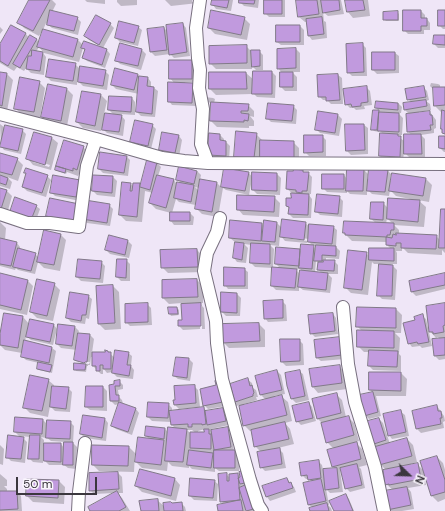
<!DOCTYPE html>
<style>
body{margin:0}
#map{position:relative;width:445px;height:511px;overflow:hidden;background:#efe6f7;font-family:"DM Sans",sans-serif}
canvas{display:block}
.north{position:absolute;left:389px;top:455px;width:40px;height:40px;-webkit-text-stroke:3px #faf6fd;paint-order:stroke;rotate:113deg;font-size:11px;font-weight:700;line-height:16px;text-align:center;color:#3b373e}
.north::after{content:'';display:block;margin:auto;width:14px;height:18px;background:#3b373e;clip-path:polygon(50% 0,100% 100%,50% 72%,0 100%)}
.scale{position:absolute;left:16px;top:477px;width:81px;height:18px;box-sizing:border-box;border:2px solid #3b373e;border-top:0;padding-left:5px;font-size:12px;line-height:14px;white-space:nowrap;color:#3b373e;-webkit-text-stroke:3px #faf6fd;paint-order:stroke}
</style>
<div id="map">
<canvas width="445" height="511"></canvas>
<div class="north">N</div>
<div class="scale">50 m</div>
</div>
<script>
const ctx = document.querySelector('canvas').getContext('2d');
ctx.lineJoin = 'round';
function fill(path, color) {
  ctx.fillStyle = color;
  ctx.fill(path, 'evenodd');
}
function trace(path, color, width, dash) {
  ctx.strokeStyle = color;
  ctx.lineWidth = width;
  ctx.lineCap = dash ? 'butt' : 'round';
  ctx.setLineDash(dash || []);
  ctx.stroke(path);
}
fill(new Path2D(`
 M31,0H52L56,4L52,12L77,18L81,22L78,35L52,28L46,23L43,30L78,40L83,45L99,47L100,46L89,40L85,36L110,24L114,28L103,48L107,50L110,54L105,68L87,61L83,57L85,51L83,48L79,62L44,53L39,47L36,52L43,53L46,57L44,75L31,73L26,68L24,71L17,67L14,71L0,63V46L11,26L26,34L29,38L30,36L37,40L40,43L43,32L42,31L39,36L24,28L19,22Z
 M85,0H105V4L87,2Z
 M117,0H137V5L121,6L117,2Z
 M165,0H192V2L198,3L171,6Z
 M213,0H233L231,11L216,9L213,5Z
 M240,0H259L258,8L244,6L240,2Z
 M265,0H285V17H269L265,13Z
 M297,0H341L344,14L328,16L323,12L324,21L326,22L327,38L312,40L309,36L307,22H305L299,17Z
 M346,0H368L370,16L353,18L348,12Z
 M421,11L425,15V19H427L430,23V30H424V34H408L404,30Z
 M445,11V29H443L439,25Z
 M397,12L399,14V21H386L384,19Z
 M244,18L250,24L247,40L215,34L209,28Z
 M183,24L186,28L190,56L174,58L170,54L155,56L151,52L148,30L164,28L168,32Z
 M300,26L304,30V45H281L277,42Z
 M0,27L3,30L0,34Z
 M138,27L142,30L138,46L120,42L116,38Z
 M445,36V48H438L434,44Z
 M120,44L142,50L146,54L141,70L120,64L116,60Z
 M362,44L366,48L367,76H352L348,72Z
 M246,46L251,51H259L263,55V70H256L252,66V69H216L210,63Z
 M296,49L300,53V72H292L297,77V91H285L281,87L282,73L278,68Z
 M395,53L399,56V73L377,74L373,70Z
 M192,61L196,65L195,82H185V84H192L196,88V106L172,105L169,101L175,84L170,78Z
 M75,64L81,70L105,71L109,75L107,90L83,86L77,80V85L51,81L47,77Z
 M254,72H272L276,76L275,98L257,97L252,92V94L216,95L210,89V73H246L254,80Z
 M0,73L7,74L13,80L7,111L0,110Z
 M138,75L140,77L148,78L151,82V87L154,88L158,91L155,117L141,116L137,112L139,94L116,89L112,85Z
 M338,75L342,78L343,104H331L327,100H323L319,96Z
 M39,82L45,88L40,118L21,114L15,108Z
 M431,83L438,84L440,85V88H445V135L443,133V111L441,112L435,106L434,88H432L430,86Z
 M366,87L370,91L372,105L364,106L365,109L356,110L354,108H350L346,104Z
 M423,87L427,91L429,100L426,101L430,104L431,110L419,112V113L430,112L436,120V128L434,129V133L421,135L425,139V157H409L404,152L403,161L383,160L380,156L383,134L379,130V132L374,131L372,129L374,111H379L376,108L398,103L402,107L401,113H398L403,118L402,135H397L405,142L412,135L408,132L409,114L405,110L412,103L408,99Z
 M67,89L73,95L67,126L48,123L42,117Z
 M83,92L101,95L107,101L104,114L114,115L109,110L132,98L135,102V115L120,114L125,120L123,136L107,133L102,128L101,131L83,128L77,122Z
 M205,97L213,98L215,99L214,103L248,105L254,111V117L250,116L254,121V126H249V128L217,127L211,121L212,103L207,102Z
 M293,106L297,110L296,124L271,122L267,118Z
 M338,115L342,119L339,136L320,133L316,129Z
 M0,124L5,128L22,130L26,134L21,154L4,150L1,146Z
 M152,125L156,129L151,149L135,145L131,142Z
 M364,125L368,128V154L351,155L347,151Z
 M35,133L52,138L58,143L51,170L33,165L28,159ZM33,160L50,165L49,167L33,162Z
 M256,134L262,140V141L293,142L299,148V164H260L241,162L235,156Z
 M220,135L224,139V142H226L230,146L229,160L213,159L209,155Z
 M179,136L182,140L179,157L164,154L160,150Z
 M322,136L326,140V156H309L305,152Z
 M445,137V152H444L440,148Z
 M83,147L89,153L83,175L79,174L78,176L67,172L66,174L58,171L56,170L60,168L57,165Z
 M0,154L17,159L23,165L18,181L7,177L12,182L10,189L0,186Z
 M126,156L130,160L128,176L103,173L99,169Z
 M148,161L157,163L161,167L158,176L174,180L176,183L182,184L177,179L180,167L197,171L201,175L200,180L217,183L222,188L225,169L249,173L253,178L277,174L281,178L280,195L257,194L253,190V179H252L249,195L226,190L223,188L218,217L202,214L196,208V205L179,202L176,199L172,213H190L194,217L193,225H174L171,221V213L156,209L150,203L153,193L145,191L142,222L126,221L120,215L130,184L134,187L139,184L142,187ZM195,187L199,188V191Z
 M364,170L368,174L367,179H369L387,170L391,174L390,181L426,179L432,185L429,202L418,200L426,207L424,227L394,225L399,230V234L436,236L440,240L445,210V253L442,250V255L408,253L402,247V251H396L397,253V264H391L397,270L395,300L382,299L378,295L380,264H374L372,262L368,295L351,293L345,287L366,253L370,257L391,249L387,245V242L352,241L344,233L376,223L371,219L383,203L388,208L415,201V200L396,196L390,190L389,196L372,194L367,189V195L350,194L347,191V193L327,192L323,188L344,175L347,179ZM387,218L393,224H386Z
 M303,171L305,173H308L312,177L311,194H308L312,199L311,218H293L289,214L290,209L287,206L292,199V193L287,189Z
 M27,174L47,176L51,180L46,197L27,191L23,187Z
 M94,176L113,177L117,181L115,197L97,195L93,191Z
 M79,181L80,201L55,196L51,192Z
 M0,189L6,190L12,196L7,214L0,212Z
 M274,197L280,203L279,217L243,215L238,209Z
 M339,197L343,201L342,217L320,215L316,211Z
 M78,205H109L113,209L110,226L87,223L82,218L53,222L47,216Z
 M36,206L40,209L35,223L11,212Z
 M0,222L6,228L5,240L17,243L20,247V250L35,254L39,258L60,234L66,240L60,271L44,268L38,262L35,274L18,270L16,268L15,270L0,266Z
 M277,223L282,228L305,223L310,227H333L337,230L336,247L340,251L339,259L326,258V261H334L338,265V274H328L332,278L330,293L303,290L299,287V291L276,290L272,286L281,269L276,264L299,250L302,252L313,246L316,249L317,246L312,245L308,241L309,239L284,236V238L308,241L307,243L285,241L280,235L279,246L270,245L274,249L273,268L255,267L251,263L252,245L244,244L248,248L246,263L237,262L234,258L236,243L230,238L262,224L265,226ZM316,261L319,263L318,270L322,273L315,272ZM295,269H301L300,274Z
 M109,237L128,241L132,245L129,258L110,254L106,250Z
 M197,250L203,256V272L168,273L162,267Z
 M126,260L130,264V281H121L117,277Z
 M101,262L105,266L103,283L81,281L77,277Z
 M244,269L248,272V289H228L225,285Z
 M0,274L27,280L33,286L27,315L0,309Z
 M445,274V289L416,296L412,292L410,282Z
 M197,280L203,286V303H199L204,308L205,329H202V306H200V329L183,330L179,326L183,321L182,303L169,304L163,298Z
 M54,284L60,290L53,321L37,318L31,312Z
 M113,286L119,292L121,329L105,330L99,324Z
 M222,293L237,294L241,298L240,316H226L222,312Z
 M88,296L92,299L89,319L86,318L85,324L71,322L67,318Z
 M282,301L286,305L287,321L268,322L265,318Z
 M147,304L151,308L152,325L130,326L126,322Z
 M445,304V359L439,360L435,356L434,340H440L438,337L436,338L429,330Z
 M170,308H177L179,310V315L171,316L170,314Z
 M396,309L402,315L401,333H395L400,338L399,354L401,356V371L373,370L369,366V352H364L358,346L362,331L357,326Z
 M333,314L336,318L338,334L315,337L311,333Z
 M422,316L426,319L432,346L422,348L420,346L412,347L409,343L416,321Z
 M23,317L30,325H54L57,329L53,345L31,340L26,336L25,342L52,348L56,351L52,373L39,370L38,369L39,363L26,360L22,356V353L5,350L0,345V340Z
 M259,324L265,330V347L229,348L223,342Z
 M75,327L79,331L78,334L90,335L94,339L92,353H106L108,352L115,358L128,353L132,356L131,366L134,370L133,379L117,377L112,372L107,373L103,368V374H101L93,366V357H91L90,365H88V366H87L86,372L76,371L75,369L80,364L75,360L77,350L61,348L57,344ZM77,361L90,362L89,364L79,363Z
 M340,338L345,359L321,361L317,358Z
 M299,340L303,344L304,365L286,366L282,362Z
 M189,359L193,363L190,381L178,379L174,376Z
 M339,366L345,372L347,389L318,393L313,387L310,370Z
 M277,371L281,375L285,394L274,396L275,398L282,397L288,402L292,421L285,423L290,429L294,444L278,448L283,453L286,468L265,471L261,467V452L255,446L252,431H250L244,425L240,405L236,406L233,402L236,400L248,380L252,383L253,388L256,390L258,397H256L257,400L244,404V406L266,400L261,395L257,376Z
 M299,371L303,374L309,400L296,403L292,399Z
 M401,373L407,379L406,396H376L381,416L369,419L365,415L373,393L370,390Z
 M48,380L54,385V387L68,388L72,392L70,412L55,411L50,406L48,417L30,413L24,407Z
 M119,381L123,385V389L118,390L119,397L122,400L123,404L136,409L139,413L132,435L116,429L112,426L119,404L115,405L111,401L115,385Z
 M194,386L198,390L200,407L179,409L175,405L176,401Z
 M218,386L226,406L208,409L204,405Z
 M87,387H103L107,391V411L90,410L86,407Z
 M336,394L342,400L346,417H348L354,423L359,441L355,442L362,449L367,465L359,467L361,469L365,488L350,492L346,488L342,470H340L343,492L330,493L326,489L329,505H328L331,508L332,511H311L313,508L309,505L304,484L312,482L309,479H306L302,475L318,461L322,465L323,470L335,469L333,467L334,449L327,442L322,423L318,419Z
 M309,403L312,407L316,421L301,425L297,421Z
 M168,404L172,408V411L204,408L207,412L223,409L227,413L229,425L211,429V431L228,428L231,432L234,451L239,455V471H219L215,468V472L192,469L189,466V468L172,466L168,462L167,471L142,468L136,462L149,439L146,436L165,429L169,433L175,428L172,425L171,422L152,421L148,417ZM205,429V433H198V431ZM187,430H192L196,433L191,434Z
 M437,406L444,416L445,421L443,422L444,428L421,433L417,429L414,411Z
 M401,412L405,415L409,436L392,439L389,435Z
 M105,419L108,423L106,441L85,438L81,434Z
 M379,419L383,423L390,444L407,439L413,445L417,462L411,464V465L417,464L423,470L437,457L443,463L445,470V499L438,502L432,496L427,480H425L426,485L408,488L411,492L414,509L402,511H390L388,509L393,490L386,484V470L380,464L372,444Z
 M43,420L48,425L70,422L74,426L73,443L77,447L76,469L68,468L64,465H49L45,461V447L43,446V463L33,462L29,458L30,437L21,436L27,442L25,463L11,461L7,457L21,438L15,432ZM41,437L46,438V437L51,441L65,442L64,448L61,444H44V440Z
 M0,445L4,449L3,465L0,464Z
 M129,447L135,453L134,472L99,471L93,465Z
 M118,473L122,477L123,493H117L122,498L130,511H91L115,493L94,494L90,490Z
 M0,474L7,480V486H4L7,489V492H17L21,496L22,511H0Z
 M226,474L230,478L237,474L241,478L246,484L244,485V487L256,511H248L245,508V511H219L224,504L221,501Z
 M175,479L180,485L176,501L142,492L136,486Z
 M287,479L294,487L296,492L270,501L267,497Z
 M28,480L59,481L65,487L64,504L33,502L27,496Z
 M214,481L218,484L217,501L194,500L190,496Z
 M346,495L349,499L354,511H335Z
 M157,500L165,507L173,504L181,503L185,507L186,511H142Z`), '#0003');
const building = new Path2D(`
 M29,0H50L33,31L17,23Z
 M212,0H229L227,8L211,5Z
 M239,0H255L254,4L239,3Z
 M264,0H282V14H264Z
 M296,0H317L319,14L298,17Z
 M321,0H339L340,10L323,13Z
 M345,0H363L365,10L347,12Z
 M50,10L78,17L74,31L47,25Z
 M211,10L245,17L241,35L208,28Z
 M403,10H421V18H427V26H421V31H403Z
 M438,10H445V26H438Z
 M398,11V20H383V12Z
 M96,15L111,23L99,45L84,36Z
 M322,17L324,34L308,36L306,19Z
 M119,21L139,26L134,43L115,38Z
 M183,23L187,52L169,55L166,25Z
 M11,25L26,33L8,66L0,61V44Z
 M276,25H300V42H276Z
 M164,27L167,50L150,52L147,29Z
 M43,29L78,39L73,57L37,47Z
 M30,35L37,39L20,68L13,64Z
 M434,35H445V45L433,44Z
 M84,41L107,49L102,65L82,58L85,49L81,48Z
 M120,43L142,49L138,66L115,61Z
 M363,43L364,72L347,73L346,44Z
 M247,45V63L209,64V46Z
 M296,48V68L277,69V49Z
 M32,50L43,52L40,71L26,69L28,56H31Z
 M251,50H260V66L252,67Z
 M372,52H395V70H372Z
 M49,59L76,63L73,81L46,77Z
 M169,60H192V79H169Z
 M80,66L106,70L103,86L78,82Z
 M115,68L138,74L134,90L111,85Z
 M253,71H272V94H252Z
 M0,72L7,73L2,106L0,105Z
 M209,72H246L247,89H209Z
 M280,72H293V87H280Z
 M338,74L340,100L326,101V97H318L317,75Z
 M139,76L148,77L147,86L154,87L152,114L136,112Z
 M20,77L40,81L34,112L14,109Z
 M168,82L193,83L192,103L168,102Z
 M48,84L67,88L61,121L41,117Z
 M367,86L368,102L361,103V106L352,107L351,104L345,105L343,89Z
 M424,86L426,97L407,100L405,89Z
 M433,87H445V105L434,106Z
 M82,91L101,94L95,126L76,122Z
 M109,96L132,97L131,112L108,110Z
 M426,100L427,106L404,110L403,103Z
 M376,101L398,103V110L375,108Z
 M211,102L249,104L248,111H241V113L249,114L248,121L244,120V122L210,121Z
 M268,103L294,105L292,121L266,119Z
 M373,110H379L377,130H371Z
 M442,110L445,111V134L442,133V129H441Z
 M318,111L338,114L335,133L315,130Z
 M430,111V115H432L433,125H430L431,130L407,132L406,114Z
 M379,112L399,113V132L378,131Z
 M105,113L122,115L119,132L102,130Z
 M135,120L153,124L148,146L130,142Z
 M345,124H364L365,150L346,151Z
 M5,125L23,129L18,151L0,147Z
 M236,131L257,133L254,158L234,157Z
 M34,132L52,137L45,165L26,159Z
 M162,132L179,135L175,153L159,150Z
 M209,133L220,134V140L226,141V156L208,155Z
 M380,133L398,134V136H401L400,157L379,156Z
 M404,134H421L422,154H404Z
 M304,135H323V152L304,153Z
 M439,136H445V149L439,148Z
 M64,140L84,146L77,170L73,168V171L56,166Z
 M260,140L294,141V158H260Z
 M100,152L127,156L124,173L98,169Z
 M0,153L18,158L12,175L0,172Z
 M147,160L157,162L150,190L140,187Z
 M56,166L66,169L65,173L55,170Z
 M179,166L197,171L194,184L176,180Z
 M26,168L48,175L42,193L22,187L26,173H24Z
 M224,168L249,172L245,191L221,187Z
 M347,168L364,169L363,191H346Z
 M369,168L388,170L385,192L367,191Z
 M293,169L303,170V172H309L307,191H302V193L296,192V190L286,189L287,171H293Z
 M252,172L277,173V191L252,190Z
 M392,173L426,178L423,196L389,191Z
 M322,174H344V189H322Z
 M0,175L8,178L6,185L0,183Z
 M53,175L80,180L76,197L50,193Z
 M93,175L113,176L112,193L92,191Z
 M157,175L174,179L166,208L149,203Z
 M200,179L217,182L212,212L195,209Z
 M122,182L131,183L130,191H132L133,183H140L137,217L119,215Z
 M177,182L194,185L191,202L174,198Z
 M0,188L7,190L1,209H0Z
 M291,193L309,194L308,215L288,214L289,207L286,206V198H291Z
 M317,194L340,196L338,214L315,212Z
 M237,195L275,196L274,212L237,210Z
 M15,197L37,205L31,220L10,212Z
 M50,198L79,204L75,222L46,216Z
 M388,198L420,200L418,222L387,219Z
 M85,200L110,204L107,223L82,219Z
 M371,202H384L383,220L370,219Z
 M441,209H445V248H439Z
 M170,212H190V221H170Z
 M282,219L306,222L304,240L280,237Z
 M230,220L262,223L261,241L229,238Z
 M264,220L277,222L275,242L262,241Z
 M344,221L394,223V230H391L390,235H387V237L345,235V233H343Z
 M309,224L334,226L332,244L308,242Z
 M44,230L61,234L54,265L37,262Z
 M396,233L437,235L436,249L401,248V243H396V246L386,245V237L392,238L393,234L396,235Z
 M109,235L128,240L125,255L105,250Z
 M0,238L17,242L11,266L0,264Z
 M235,242L244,243L242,260L233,258Z
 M251,243L270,244V264L250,263Z
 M301,244L314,245L312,269L299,268Z
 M316,245L336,246V256L322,255V261H314Z
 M276,247L300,249L299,266L275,264Z
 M18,248L36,253L31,271L13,267Z
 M369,248H394V261L369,260Z
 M197,249L198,267L161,268L160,250Z
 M348,250L367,252L362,290L344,288Z
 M78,259L102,261L100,279L76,277Z
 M117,259H127L126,278L116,277Z
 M323,260H335L334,271L317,270L318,262H323Z
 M379,264L393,265L392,296H377Z
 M224,267L245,268V286H224Z
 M272,267L297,269L295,288L271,286Z
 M300,270L328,273L326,290L298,287Z
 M0,273L28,280L21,310L0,305Z
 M445,273V285L411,292L409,281Z
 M37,279L55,283L47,316L30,312Z
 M197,279L198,297L162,298V280Z
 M113,285L115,323L98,324L96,286Z
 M70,292L89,295L86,315H82L81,321L66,318Z
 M221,292L237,293V313L221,312Z
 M283,300V318L264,319L263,301Z
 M148,303V322L125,323V304Z
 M201,303V326H178V320H182L181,304Z
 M445,303V325L443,326L444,332L433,334V332H429L426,306Z
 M168,307H177L178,314H169Z
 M357,307L396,308V328L356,327Z
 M4,313L23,316L18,348L0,345V334Z
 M333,313L335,331L310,334L308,315Z
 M423,314L429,342L418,344L417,342L408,344L403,323L415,320L414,317Z
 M30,319L54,324L50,342L26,337Z
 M259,323L260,341L222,343V324Z
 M58,324L75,326L72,346L56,344Z
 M357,330L394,331V348L357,347Z
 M78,333L90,334L87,362H85L84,363L74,360Z
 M340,337L342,355L316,358L314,340Z
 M445,338V355L434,356L432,339Z
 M280,339H300V361L281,362Z
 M24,340L52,347L49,363L21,357Z
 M105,350L108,351V352H111V369H103V365H100V371H96V366H92V352H105Z
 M115,350L129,352L127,365H131L129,376L112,373Z
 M369,350L398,351L397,367L368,366Z
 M176,357L189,358L187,378L173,376Z
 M38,362L52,365L50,372L37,369Z
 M74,363L86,364L85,370H74Z
 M340,365L342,383L312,387L309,369Z
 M277,370L282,390L260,395L255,376Z
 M300,370L305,396L291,399L287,386L285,373Z
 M369,372H401V391L369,390Z
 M30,375L49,379L42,411L23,408Z
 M248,378L250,386L252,385L254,393L253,394V396L232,403L231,400L234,399L230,384Z
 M120,380V386H115L116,395H119V401H110L109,385L114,384V381Z
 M219,380L223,402L203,406L200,389L216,385L215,381Z
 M195,385L196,403L174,405L173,400H175L174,386Z
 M52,386L69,387L66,409L50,407Z
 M86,386H103V407H85Z
 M373,392L378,412L364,416L359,395Z
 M337,393L341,413L317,419L312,399Z
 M282,395L287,415L243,426L239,406Z
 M119,402L136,408L128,432L111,426Z
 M148,402L169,403L168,418L147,417Z
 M309,402L313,418L296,422L292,406Z
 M437,405L438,411H441L442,418H440L441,424L416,429L412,411Z
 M204,407L206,424L202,425V424H192V427H188V424L171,425L169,411Z
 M223,408L226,421L207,425L205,411Z
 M401,410L406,432L388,436L383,414Z
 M83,415L105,418L102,438L80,434Z
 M349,416L354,435L326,443L321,423Z
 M15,417L43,419L42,434L14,432Z
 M379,418L386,440L371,445L364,422Z
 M47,420L71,421L70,439L46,438Z
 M285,422L289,439L254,447L251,430Z
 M146,426L165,428L164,439L145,436Z
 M168,427L187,429L183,462L165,461Z
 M228,427L231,447L214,450L211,430Z
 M204,429H209V434H211V449L190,448V432H204Z
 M8,435L24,437L21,459L6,458Z
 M30,435H40L39,459H28Z
 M138,437L164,440L161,465L135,462Z
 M407,438L412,456L379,465L375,447Z
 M64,442H73V465H63Z
 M357,442L361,459L332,467L327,450Z
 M44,443H61V462L44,461Z
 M92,445L129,446L128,466L92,465Z
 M280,448L282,464L260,468L257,452Z
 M189,450L213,453L211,468L187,465Z
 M214,450H235V468H214Z
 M437,456L445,480V492L431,496L420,461Z
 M319,460L321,478L308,480L307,475L301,476L299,463Z
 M418,463L421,479L389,485V484L385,485L383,470Z
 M357,464L362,485L345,489L340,468Z
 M337,468L339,488L325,490L323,469Z
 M140,469L175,478L171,496L135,486Z
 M243,471L245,483L240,484L238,478L240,477L239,472Z
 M118,472L119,489L89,491V473Z
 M227,473V481H229V474L238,473L240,500L220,502L218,474Z
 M190,478L215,480L213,498L189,496Z
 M287,478L289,483L291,482L293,488L266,497L262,486Z
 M27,479L59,480L58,498L26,496Z
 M321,479L326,501L308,505L303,483Z
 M246,485L254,509L246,511L239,488Z
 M407,487L411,505L387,510L384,491Z
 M0,491H17L18,509L0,510Z
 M117,491L126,507L119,511H90L88,507Z
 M346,494L353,511H334L329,501Z
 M158,499L159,511H141L139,501Z
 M241,500L243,511H218L217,505Z
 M171,502L172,503L182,502L183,511H164L163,503Z
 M327,503L329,511H310L309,508Z`);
fill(building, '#c19ade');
trace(building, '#817988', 1);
const minor = new Path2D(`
 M200,0L196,28L198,58L200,70L199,88L203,109L201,144L208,163
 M0,114L96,139L162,158L184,161L208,163L445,164
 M0,214L27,223H50L79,227L87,166L96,139
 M220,218L217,232L207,253L204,271L216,321L217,343L222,379L250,480L258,505L262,511
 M343,307L348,364L355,402L375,467L384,511
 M78,511L79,492L85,443`);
trace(minor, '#78707f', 14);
trace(minor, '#fff', 12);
</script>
